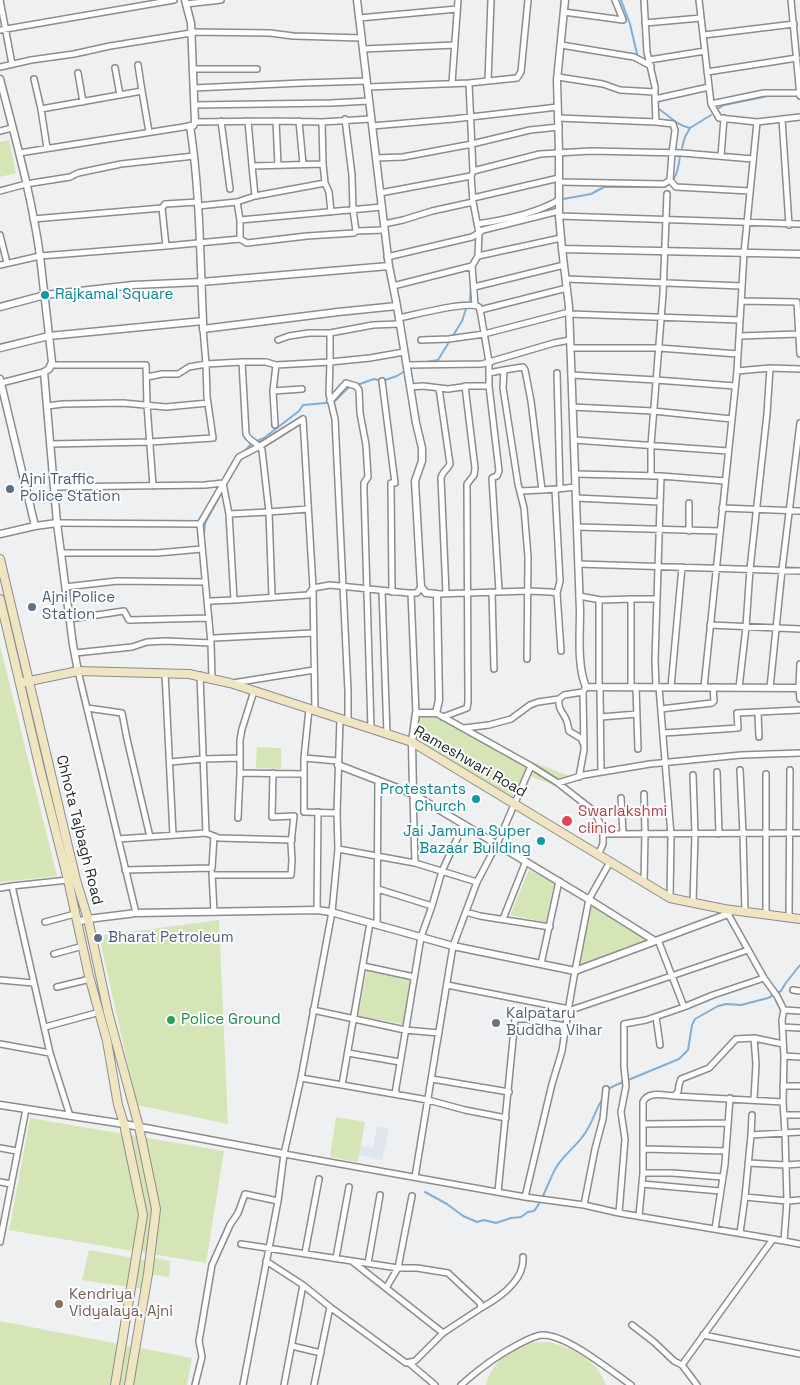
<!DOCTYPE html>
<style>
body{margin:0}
canvas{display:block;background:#eff0f1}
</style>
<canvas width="800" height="1385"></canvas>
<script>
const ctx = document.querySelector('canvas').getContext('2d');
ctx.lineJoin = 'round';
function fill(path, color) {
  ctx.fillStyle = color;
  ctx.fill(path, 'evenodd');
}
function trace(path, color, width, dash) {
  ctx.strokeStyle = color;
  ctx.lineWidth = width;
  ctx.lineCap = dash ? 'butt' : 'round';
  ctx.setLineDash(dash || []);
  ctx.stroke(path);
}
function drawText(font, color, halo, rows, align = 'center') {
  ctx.font = font + ' "Space Grotesk",sans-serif';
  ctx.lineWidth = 4;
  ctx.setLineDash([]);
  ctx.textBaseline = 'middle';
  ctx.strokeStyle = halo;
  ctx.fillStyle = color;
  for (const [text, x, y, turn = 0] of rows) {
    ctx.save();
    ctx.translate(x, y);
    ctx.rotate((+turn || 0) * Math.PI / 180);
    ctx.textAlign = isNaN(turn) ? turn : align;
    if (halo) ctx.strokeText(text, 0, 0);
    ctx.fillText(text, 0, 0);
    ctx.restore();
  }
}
fill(new Path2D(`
 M377,1126L389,1128L382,1160L359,1155L361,1146L373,1148Z`), '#e0e6ee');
fill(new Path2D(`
 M9,140L16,173L0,177V142Z
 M0,646L57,876L0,882Z
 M418,714L436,715L527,766L512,798L414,741Z
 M257,747L281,748V769L256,768Z
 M532,762L570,776L565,789L527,775Z
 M529,870L554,883L546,922L510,915Z
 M592,904L651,940L580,965Z
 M219,920L228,1124L137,1105L99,936Z
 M367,970L410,979L403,1024L358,1016Z
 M336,1117L365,1122L358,1162L330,1157Z
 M30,1118L224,1151L206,1263L9,1230Z
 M89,1250L150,1261L151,1257L170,1261L169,1277L147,1274L143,1289L82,1280Z
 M0,1321L192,1358L187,1385H0Z
 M550,1342C574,1350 596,1358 606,1385H486C490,1366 510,1347 530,1343C536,1342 543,1342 550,1342Z`), '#d6e5b6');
trace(new Path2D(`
 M621,0L630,24L637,54
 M659,109C669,116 678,126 690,128L711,115
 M716,110L724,105L768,96H796
 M682,148L685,137L690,128
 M563,199L591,194L604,187H664C677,181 678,169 680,156
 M470,300L471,287
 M420,363L438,360L462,321L466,309
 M357,385L374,379L382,381L397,376L405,371
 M335,401L348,388L350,387
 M257,441L264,438L299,411L303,405L326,403
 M244,452L252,443
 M227,482L231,476
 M204,533L205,523L221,494
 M607,1092L610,1088L616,1085L679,1059L688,1050L692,1025L695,1019L718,1006L726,1004L741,1005L768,998L781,991L785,984L800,965
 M425,1192L447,1204L463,1216L477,1222L484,1220L496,1223L511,1218L521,1217L528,1212L534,1211C543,1201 549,1179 557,1166C564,1155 575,1147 583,1136C592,1125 595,1110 603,1098`), '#82afd3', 2);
const minor = new Path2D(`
 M0,0L12,64
 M528,0L521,72L517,78L469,83L473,171L540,154L591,151L682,153L753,159
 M615,0L623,20
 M644,0L647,52L655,87V99L709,87
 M699,0L711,104L719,118L757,122L744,253L737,371L704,687
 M791,0L800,96
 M186,4L221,0
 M564,12L623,20
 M359,18L457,9
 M645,23L701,18
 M0,30L174,0
 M191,32L270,33L293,36L362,38
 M704,35L794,24
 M561,45L634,57L651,66
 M363,49L455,45
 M649,60L705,51
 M138,65L142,91
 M0,67L31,60L74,54L110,46L191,33
 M115,68L120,95
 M193,69H257
 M707,72L797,58
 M78,73L83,102
 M558,77L603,84L620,90L655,92
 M34,79L41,109
 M488,81L491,0
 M452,83L458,0
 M368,87L469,83
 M194,88L302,83L367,81
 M711,104L764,93H800
 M194,105L331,103L369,101
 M558,118L656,122L655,99
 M782,119L789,225
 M221,121L230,189
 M248,121L252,166L323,164L322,122
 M276,121L278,165
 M299,121L303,164
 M195,122L276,121L322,122L371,119
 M757,122L800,117
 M372,126L453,119L558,107
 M0,131L12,128
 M47,148L41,109L142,91L149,132
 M19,153L190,126
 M721,156L724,118
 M376,158L403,157L472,144L530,130L559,127
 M323,164L325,183
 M252,166L255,196
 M670,180L676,187L750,191
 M559,182L664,184L670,180L672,153L675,130L673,124L656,122
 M0,191L26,184L70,177L78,173L121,164L194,156
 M380,193L471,176L472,174
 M473,198L559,178
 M198,206L237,202
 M162,208L165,204L198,202
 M331,212L329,192L325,183L255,196L237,202L240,220V239L247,243L307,236L354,233L356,231L353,210L352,175L345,119
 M559,216L800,224
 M240,220L382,207
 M384,224L403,220L432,211L473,202L471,176
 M477,224C505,220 535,214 559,200
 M356,231L384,230
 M0,235L7,263
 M166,246L240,239
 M478,256L561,238
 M387,257L472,237L479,233L473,202
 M0,265L40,256L166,246L162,208L33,219
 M566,279L742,286
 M393,286L472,266
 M474,287L564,265
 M742,301L797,302L800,354
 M475,305L472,266L478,256L479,233L483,230L559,211
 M480,310L567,288
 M569,314L740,320
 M399,318C414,315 469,300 479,307L481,315L489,362L554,343L570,340
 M399,324L373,325L330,333V362L370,358L404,352
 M203,329L206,364L242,362L246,434C249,441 258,443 262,450L269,512L229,514L234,600L308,595L313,588L330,585L408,593H417L421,587
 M739,336L799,334
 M278,340L289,336L309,333H330
 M421,340L449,339L484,334L569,312
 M570,348H659L738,354
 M242,362H266L276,365L273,391L275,425
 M51,365H146L147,405L153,486
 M276,365L330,362L329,394L335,419L348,691V721
 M407,365L482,364L489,362V386H469L448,389L423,386L410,387
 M504,370L523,367L525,370L531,401L542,490L555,489L560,581L557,593
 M737,371L770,368L800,369
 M489,373L504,370L503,388L506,407L518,484L524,508L528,557L527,659
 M557,373L560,489
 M571,375L656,380L735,386
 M382,381L395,483H391L392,592
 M1,383L44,372
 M489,386L499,471L497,476L492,478L499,591
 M439,388L450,464C448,469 442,472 441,478L446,593
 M273,391L302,389
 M330,401L346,383L356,386L359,390L360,413L366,445L368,477L364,483V491L371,728
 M47,406L63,404L123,403L166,407L208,403
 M572,407L653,411L732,419
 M574,440L728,451
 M50,444L150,442L213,438L207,397L206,364L189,367L178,374H162L147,377
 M575,474L661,476L725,481
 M651,476V445L663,294L667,194
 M54,487L205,485L223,483L229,514
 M558,489L575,487
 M520,491L542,490
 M576,498L660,502
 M689,503V531
 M722,508L800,511
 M57,523L200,524L211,643L212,679
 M200,524L239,457L260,446L303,419L313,588L315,711
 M577,527L720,531
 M61,553H157L202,549
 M578,564L800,571
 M65,587L117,581L205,582
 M382,591L387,734
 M492,592L494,669
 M411,593L416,713
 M437,594L528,591L550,592L557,593L561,651
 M579,596L601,600L631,599V687
 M272,597L269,512L308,509
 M631,599H657
 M599,600V687
 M211,601L234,600
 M70,619L124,611L129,620L209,618
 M710,625L800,629
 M214,638L313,633
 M75,653L132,647L147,642L166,641L211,643
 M800,664L799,688L800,699
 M78,671L136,913
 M165,673L173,835
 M200,675L206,833
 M233,683L314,670
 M600,687L601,772
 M636,687L638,749
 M656,687L655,660L661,476
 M659,687L671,835L670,898
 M671,687L682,567
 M739,688L746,627L750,569L767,414L770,368
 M770,688L782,570L800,423
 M254,691L242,729L240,740V773L304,774
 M559,699C558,709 562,711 566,719C568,723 568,727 569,731L582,739L583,743
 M87,708L122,713L127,739L150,837
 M309,709L304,758V812L337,813
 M661,709L712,703L714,701L713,687
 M436,713L531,766L497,844L477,882
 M758,713L759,737
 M443,717L467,708L468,702L467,484L474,475L475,468L465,386
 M601,717L637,714
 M464,728L489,725L511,719L530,705L538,702L559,699L564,695L583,692L586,687
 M664,733L738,728L737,713L800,710
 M304,758L338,761
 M170,762L203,759L240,758
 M531,766L558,783L595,812L601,826L603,834V844L598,855
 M740,770L743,834L745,912
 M717,772L719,834
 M766,774V915
 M693,775L695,834L693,903
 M579,777L584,750L583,692
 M558,783L584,775L650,764L741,755L800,753
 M413,794L415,863L477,882L453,946L415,1177
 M621,798L623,833
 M238,818L240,773
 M603,834L800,833
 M118,839L206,833L219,838L292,840
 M338,849L415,863
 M610,862L589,899L575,971L568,1011L748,950
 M125,870L212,868L214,836
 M212,873L214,912
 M212,875H291L292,861L291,843L294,816L272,817L273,773
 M644,882L645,833L644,794
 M12,886L68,880
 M0,888L12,886L50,1053L0,1044
 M378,889L432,906
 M317,910L318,812
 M466,912L480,916L550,927
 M789,917L790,770
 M503,919L526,861
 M45,922L75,914
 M370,923L342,1085L428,1100L465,1110L506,1118
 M377,925L378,780
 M54,954L83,946
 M541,964L559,881
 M363,966L414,977
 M0,980L33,983
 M447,985L569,1009
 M57,987L90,979
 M793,990L800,991
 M684,1007L713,995L764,978
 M313,1010L405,1030L439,1033
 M784,1010L800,1011
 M656,1017L660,1045
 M45,1027L100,1012
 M783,1027L800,1028
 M50,1053L70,1116
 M348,1053L400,1062
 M784,1056L800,1057
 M301,1078L342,1085
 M432,1079L509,1092
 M783,1086H800
 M395,1094L421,937L432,906L442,871L464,824
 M754,1099L756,1064L754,1038
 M783,1102L674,1096L678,1092L679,1085L681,1079L709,1068L736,1039L754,1038L783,1044
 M784,1115H800
 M643,1124L728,1123
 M751,1135L752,1115
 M0,1148L17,1151
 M643,1149L726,1151
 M284,1154L525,1197L584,1205L619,1213L773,1239
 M748,1163L786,1165L800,1164
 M643,1173H672L722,1177
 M0,1182L11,1184
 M642,1184L720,1191
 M498,1192L515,1019H527L565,1026
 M525,1197L552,1084L562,1051L568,1011
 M745,1197L787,1201L800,1200
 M584,1205L595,1149L603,1119L606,1089
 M619,1213L625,1139L621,1112L626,1086L624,1067V1024L646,1020L684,1007L658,940
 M639,1216L643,1173V1102C648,1091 663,1095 674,1096
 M715,1229L725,1164L730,1098
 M740,1233L745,1197L751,1135L800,1132
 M784,1241L800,1244
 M0,1242L26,1109
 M241,1244L398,1268H417L448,1273L480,1303L481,1308L443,1333L415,1361L406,1363L330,1307L303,1285
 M305,1253L319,1179
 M336,1258L349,1187
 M266,1261L303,1285L284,1385
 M353,1262L443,1333
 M368,1263L380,1195
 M386,1288L398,1268L412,1196
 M481,1308C499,1298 525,1281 523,1257
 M632,1325L654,1342L674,1361L682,1365
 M703,1335L800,1354
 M292,1346L321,1353
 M409,1363L435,1385
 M195,1385L202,1357L199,1341L212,1265L230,1225L238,1213L245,1194L278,1201
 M243,1385L278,1201L284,1154L301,1078L332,912L338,849L337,813L340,719
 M314,1385L330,1307
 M461,1385C479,1369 496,1356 517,1345C525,1341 533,1336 542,1335C566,1334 611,1371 631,1385
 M697,1385L682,1365L773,1239L784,1241L787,1201L785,1133L783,1102L784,1056L782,1020L784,1010L777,996L764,978L728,914`);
const tertiary = new Path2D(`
 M185,0L191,23L195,122L193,126H190C200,190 200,256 203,321
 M565,0L557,80L559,152V216L562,249L800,254
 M0,79C15,137 32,197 40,256L52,362L49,369L44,372L57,523
 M562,249L569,307L580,611C580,634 577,666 586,687L800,688
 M397,306L416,423L422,448V461L415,481L421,587L426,593L437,594L439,700L436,713H416L412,742L413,794L593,902L655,941
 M0,307L45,295L133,285L201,282L389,266L357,0
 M0,348L49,336L203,321V329L338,312L397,306L389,266
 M0,379L35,526L0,534
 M35,526L57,523L73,645L78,671
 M338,765L413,794
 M77,922L88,919L136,913L317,910L331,912L453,946L575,971L728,914L732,910
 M0,1105L124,1124L284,1154`);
const secondary = new Path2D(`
 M0,559L76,880L88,919L108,1012L139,1127L156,1209L148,1274L129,1385
 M0,599L41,773L68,880L89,976L107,1041L118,1105L124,1124L143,1215L115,1385
 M20,683L78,671L189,674L230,683L412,742L670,898L724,909L800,919`);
trace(minor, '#8c8c8e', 8);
trace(tertiary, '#8c8c8e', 9);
trace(secondary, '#8c8c8e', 10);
trace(minor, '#fff', 5);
trace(tertiary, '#fff', 6);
trace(secondary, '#f0e5c1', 8);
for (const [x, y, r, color] of [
 [45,295,5,"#0f9aa8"],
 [10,489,5,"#5c6f8a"],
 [32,607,5,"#5c6f8a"],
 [476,799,5,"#0f9aa8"],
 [567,821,6,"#e0444e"],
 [541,841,5,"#0f9aa8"],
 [98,938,5,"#5c6f8a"],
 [171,1020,5,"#2e9e5b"],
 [496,1023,5,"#6b7280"],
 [59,1304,5,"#8d6e63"]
]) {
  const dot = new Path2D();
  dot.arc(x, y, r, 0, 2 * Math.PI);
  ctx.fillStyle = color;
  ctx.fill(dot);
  trace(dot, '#fcfeff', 2);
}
drawText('15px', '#0d838f', '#fcfeff', [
 ["Rajkamal Square",55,295,"left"],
 ["Protestants",466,790],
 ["Church",466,807],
 ["Jai Jamuna Super",531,832],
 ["Bazaar Building",531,849]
], 'right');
drawText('15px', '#4e5e75', '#fcfeff', [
 ["Ajni Traffic",20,480],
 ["Police Station",20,497],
 ["Ajni Police",42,598],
 ["Station",42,615],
 ["Bharat Petroleum",108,938]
], 'left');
drawText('15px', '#252526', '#fcfeff', [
 ["Rameshwari Road",470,762,30],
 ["Chhota Tajbagh Road",79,830,76]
]);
drawText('15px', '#be3a42', '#fcfeff', [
 ["Swarlakshmi",578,812],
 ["clinic",578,829]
], 'left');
drawText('15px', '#5b616d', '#fcfeff', [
 ["Kalpataru",506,1014],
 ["Buddha Vihar",506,1031]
], 'left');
drawText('15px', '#27864d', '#fcfeff', [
 ["Police Ground",181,1020]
], 'left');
drawText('15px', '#785e54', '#fcfeff', [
 ["Kendriya",69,1295],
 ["Vidyalaya, Ajni",69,1312]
], 'left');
</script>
